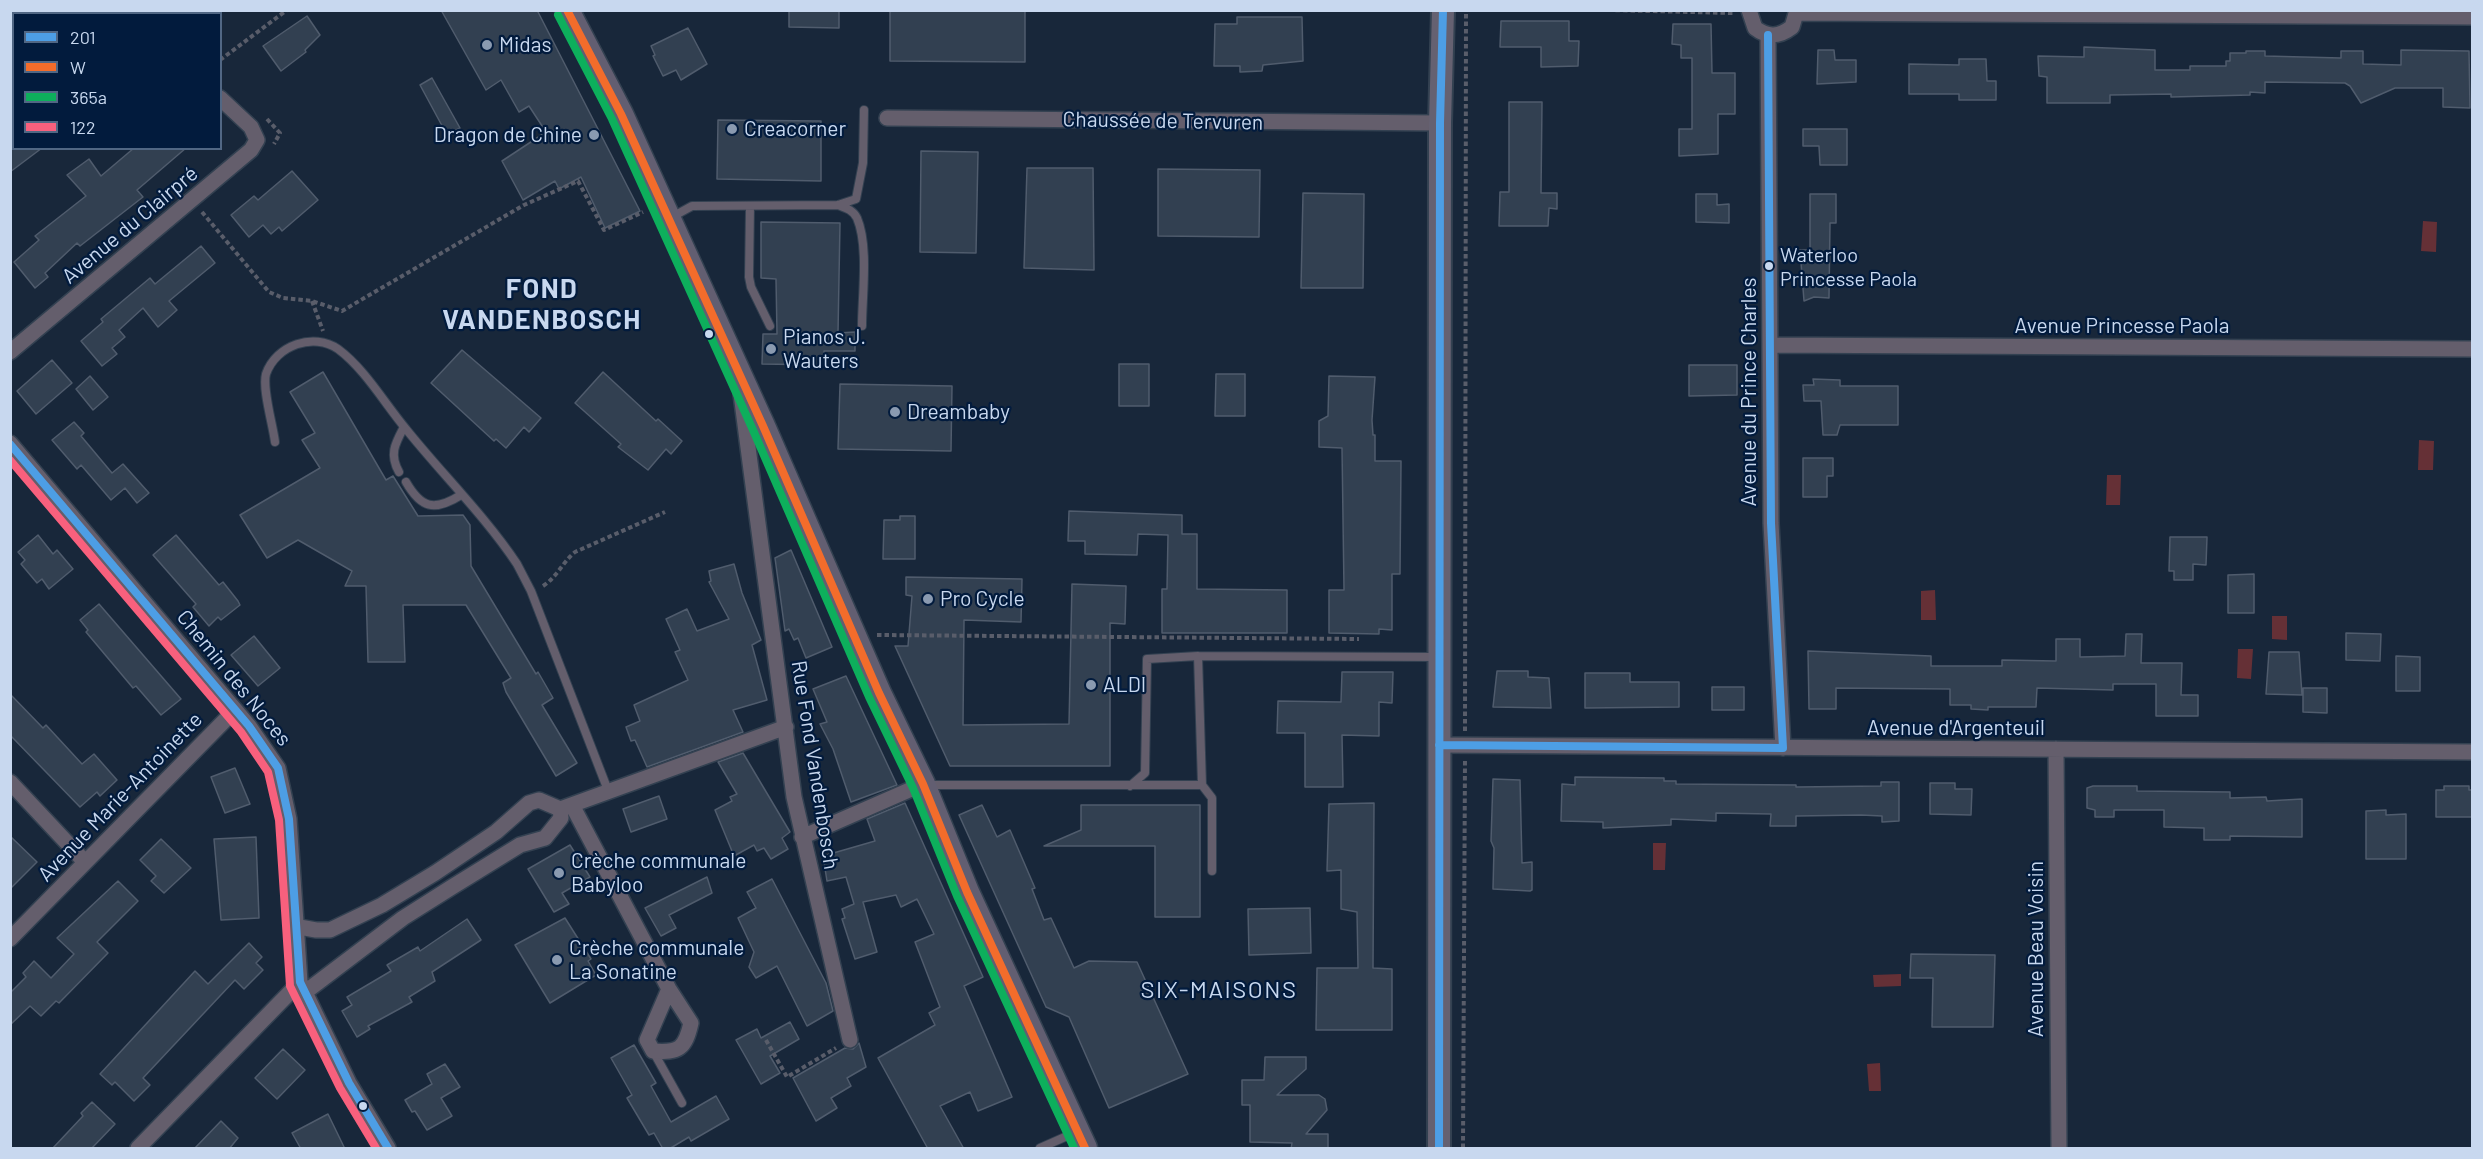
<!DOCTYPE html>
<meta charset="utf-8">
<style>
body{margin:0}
#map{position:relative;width:2483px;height:1159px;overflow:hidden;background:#18273a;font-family:Barlow,sans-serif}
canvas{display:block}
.frame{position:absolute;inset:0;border:12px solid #c8d8ef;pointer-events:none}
.legend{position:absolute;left:12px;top:12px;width:210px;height:138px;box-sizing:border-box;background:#021b3d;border:2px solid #516784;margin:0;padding:8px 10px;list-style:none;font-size:18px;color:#c8d8ef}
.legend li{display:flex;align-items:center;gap:12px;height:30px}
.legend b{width:30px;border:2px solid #516784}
</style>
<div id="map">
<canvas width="2483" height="1159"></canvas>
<div class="frame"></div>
<ul class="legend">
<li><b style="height:8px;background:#4d9ee5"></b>201</li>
<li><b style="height:8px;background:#f36c2b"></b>W</li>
<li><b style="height:8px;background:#0daf5c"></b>365a</li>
<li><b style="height:8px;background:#f8607d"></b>122</li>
</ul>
</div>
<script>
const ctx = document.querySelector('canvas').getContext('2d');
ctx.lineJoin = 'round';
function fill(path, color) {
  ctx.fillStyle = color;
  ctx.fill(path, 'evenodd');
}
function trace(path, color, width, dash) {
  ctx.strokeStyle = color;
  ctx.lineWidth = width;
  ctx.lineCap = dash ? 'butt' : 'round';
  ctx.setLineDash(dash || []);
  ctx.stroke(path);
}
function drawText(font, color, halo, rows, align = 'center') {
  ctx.font = font + ' Barlow,sans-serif';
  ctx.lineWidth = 4.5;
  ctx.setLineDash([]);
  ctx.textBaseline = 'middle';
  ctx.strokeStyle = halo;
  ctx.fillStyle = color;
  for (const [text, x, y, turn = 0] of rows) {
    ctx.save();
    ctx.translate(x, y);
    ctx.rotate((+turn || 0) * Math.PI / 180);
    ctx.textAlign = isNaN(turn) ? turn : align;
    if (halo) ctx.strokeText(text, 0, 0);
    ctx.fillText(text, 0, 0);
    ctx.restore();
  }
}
fill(new Path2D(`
 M2423,221L2437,222L2436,252L2421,251Z
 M2419,440L2434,441L2433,470H2418Z
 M2107,475H2121L2120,505H2106Z
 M1935,590L1936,620H1921V591Z
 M2272,616H2287V640L2272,639Z
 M2238,649H2253L2251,679L2237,678Z
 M1653,843H1666L1665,870H1653Z
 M1901,974V986L1874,987L1873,975Z
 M1880,1063L1881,1091H1869L1867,1064Z`), '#653036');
const building = new Path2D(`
 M441,10H537L640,211L605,228L581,177L559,189L555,181L523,200L502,161L546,132L529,106L519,112L501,80L486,90Z
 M789,10H839V28L789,27Z
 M890,10H1025V62L890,61Z
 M307,16L320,35L305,50L306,52L281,71L263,46Z
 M1237,17H1302L1303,61L1263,65L1262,71L1240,72V66H1214L1215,24H1237Z
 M1501,21H1569V41H1579L1578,66L1541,67V47H1500Z
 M1673,24H1711L1712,73H1735V114H1718V154L1679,156V129H1692V58H1681V45L1672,44Z
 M688,28L707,64L681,80L676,70L663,76L653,56L655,55L651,46Z
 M2084,47L2155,50V70H2190V66H2226V61H2230V53H2246V51H2265V56L2341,58V51H2363V64L2401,65V50L2469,51L2470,108L2443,107V88H2395L2361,103L2350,86L2345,83L2265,82V93L2250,92V95L2171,97V94L2110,95V103H2047V77L2039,76L2038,56L2084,57Z
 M1818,50H1834L1835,60H1856V82L1817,84Z
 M1959,59H1986L1987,81H1996V100H1959V94H1909V64L1959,65Z
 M432,78L460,128L447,135L420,85Z
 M1509,102H1542L1541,193H1557V209L1549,208L1548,226H1499L1500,192H1509Z
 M718,120L821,121V181L717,179Z
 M1803,129H1847V165H1820L1819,146H1803Z
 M10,148H42L10,172Z
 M134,148H186L137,190L143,197L80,246L77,243L45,273L48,277L35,288L14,262L39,240L35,236L86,196L67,175L89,159L101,176Z
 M921,151L978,152L976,253L920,252Z
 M1027,168H1093L1094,270L1024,268Z
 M1158,169L1260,170L1259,237L1158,236Z
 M292,171L318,200L282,231L279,227L271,234L263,225L249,237L231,215L254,196L258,200Z
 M1303,193L1364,194L1363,288H1301Z
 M1696,194H1717V205L1729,204V223L1696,222Z
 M1810,194H1836V223H1830L1829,298L1814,297L1804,301L1800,250H1810Z
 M761,222L840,223L838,333L855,332V351H824V365L762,364L763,334H777L776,279L761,278Z
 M201,246L215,263L169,301L177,310L158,327L143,308L119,330L125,337L112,348L117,354L102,366L81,341L103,322L101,319L150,278L155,284Z
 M462,350L541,418L529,432L524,427L506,448L496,439L494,441L431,383Z
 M52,360L72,383L36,414L17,391Z
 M1119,364H1149V406H1119Z
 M1689,365H1737V395L1689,396Z
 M323,372L386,480L393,476L418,516L463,515L470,525L471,566L536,674L538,672L553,698L542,705L577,763L556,776L506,692L503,683L511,678L466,605H403L405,662H368L366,586H345L352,571L298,540L267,558L240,515L320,468L302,440L315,433L290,392Z
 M603,372L656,421L658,419L682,441L671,454L666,449L648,470L618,447L621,444L575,403Z
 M1216,374H1245V416H1215Z
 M90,376L108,397L93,410L76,389Z
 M1329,376L1375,377L1372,420L1373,435H1375V461H1401L1400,574H1392V630L1379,629V634L1329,633V590H1344L1342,448L1319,447V421L1328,416Z
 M1813,379L1840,380V386H1898V425H1840L1837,435H1823L1821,401H1804L1803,385H1814Z
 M840,384L952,386L951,451L838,449Z
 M74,422L84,433L81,436L112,473L123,464L149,493L137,503L125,488L111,500L81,465L77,469L52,440Z
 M1803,458H1833V476H1827V497H1803Z
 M1069,511L1182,515V534H1197V589L1287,590V633H1162V589H1167L1168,535L1138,534L1137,555L1085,554V541H1068Z
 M900,516H915V559H883L884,520H900Z
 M38,535L53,554L57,550L73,569L49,589L42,579L37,583L21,564L25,560L18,552Z
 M176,535L219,585L223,582L238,601L240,605L221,620L218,617L209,626L193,607L196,604L153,555Z
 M2170,537H2207L2206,565L2193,564V580H2174V571H2169Z
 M791,550L832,647L806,658L798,638L794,640L789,629L785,631L775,558Z
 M734,564L742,593L761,640L752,645L767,700L733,710L743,732L647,767L635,740L631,741L626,727L640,721L634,705L688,680L675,652L680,650L666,619L687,609L697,631L729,619L709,582L711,581L709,571Z
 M2254,574V613H2228V575Z
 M906,577L1022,579L1021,622L964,620L963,725L1069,724L1072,584L1126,586L1125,624L1110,623V766H950L895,646H908L912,596L906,595Z
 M99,604L181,699L161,715L136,686L133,688L86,632L88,630L80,620Z
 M2346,633L2381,634L2380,661L2346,660Z
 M2126,634H2142L2141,663H2182L2181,695H2198V716H2156V684H2113V690L2037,688L2036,707H1988V710L1971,709V705H1950V689L1836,688V709H1809L1808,651L1931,656V666H2002V660L2056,661V639H2080V657L2125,656Z
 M254,636L280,668L258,686L231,655Z
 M2269,652H2299L2302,695L2266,694Z
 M2396,656L2420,657V691H2396Z
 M1497,671H1528V677L1549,678L1551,708L1493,707Z
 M1342,672H1393L1392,703L1379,702V736L1342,735L1343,787H1305V733H1277L1278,701L1341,702Z
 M1585,673H1630V682H1679V707L1585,708Z
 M846,676L897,785L851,802L833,749L820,724L827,722L813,689Z
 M1712,687H1744V710H1712Z
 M2303,688H2327V713L2303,712Z
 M10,694L43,728L46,725L82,764L94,754L117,780L100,796L97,792L80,807L10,735Z
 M743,753L790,832L782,838L788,849L771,859L764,848L757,851L754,845L734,856L715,810L732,801L730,797L737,794L718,762Z
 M235,768L250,804L225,813L211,777Z
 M1575,777L1664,778V781H1676V784L1796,785V787L1881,786V782H1899V821L1882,822V816L1861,815L1796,816V826H1770L1771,814L1716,813V821L1671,819V825L1603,828V822L1561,821L1562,784L1575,785Z
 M1493,779L1520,780L1522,863L1532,862V890L1530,891L1493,889L1494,848L1491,841Z
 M1930,783H1955V789H1972L1971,815L1930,814Z
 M2093,786H2137V791L2230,792V798L2266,797L2267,801L2302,799V837L2230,836V840H2204V828L2164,827V810H2114V817H2095V810L2087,808V788Z
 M2444,786H2469V790H2472V817H2436V790H2444Z
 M659,796L667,819L631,832L623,809Z
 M905,803L983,977L964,986L1012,1097L978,1111L970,1092L940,1106L964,1149H928L878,1058L935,1025L929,1013L940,1007L915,942L934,934L917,899L901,907L896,895L863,902L877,952L855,959L842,919L845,918L842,909L854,904L846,877L827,881L823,856L875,841L867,819Z
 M1374,803L1373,968L1392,969V1030H1316L1317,968H1358L1357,912L1341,909V870L1327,871L1329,804Z
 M982,805L997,837L1010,830L1035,888L1032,889L1044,920L1051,918L1074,968L1089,961L1137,962L1188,1074L1109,1108L1069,1017L1046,1007L959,815Z
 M1081,805H1200V917H1155V846H1044L1081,830Z
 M2386,810V815L2406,814V859H2366V811Z
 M10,836L37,862L10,889Z
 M256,837L259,918L221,920L214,839Z
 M161,839L191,868L164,893L151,881L156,876L140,860Z
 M570,845L590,877L562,893L569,904L554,912L528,869Z
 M707,877L712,893L669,915L676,928L661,936L645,908Z
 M772,879L826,983L833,1011L807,1026L777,966L756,978L749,967L754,952L738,918L756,908L747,892Z
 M118,881L138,901L97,942L108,953L59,1003L56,1001L41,1016L30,1006L10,1025V993L26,977L23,973L34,961L51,978L74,954L57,938Z
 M1310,908L1311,953L1249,955L1248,909Z
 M565,918L591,959L588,961L596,975L550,1003L515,945Z
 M467,919L481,940L432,972L435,981L409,997L412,1002L368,1026L370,1029L357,1037L342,1011L352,1005L347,997L391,971L387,965L418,947L420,951Z
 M249,943L262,957L256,963L263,970L244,989L235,980L143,1078L150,1085L134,1101L115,1082L112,1085L100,1074L195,971L208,984Z
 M1911,954L1995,955L1993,1027H1932L1933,978H1910Z
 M790,1022L799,1039L770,1056L780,1073L761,1084L736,1040L757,1029L761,1038Z
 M859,1043L866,1067L847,1078L851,1086L831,1098L837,1108L816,1121L793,1078L845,1048L853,1049Z
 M634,1045L656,1083L651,1086L671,1122L716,1096L729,1119L691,1141L689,1137L669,1149H663L654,1133L649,1135L627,1098L632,1095L611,1058Z
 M283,1049L305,1070L277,1099L255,1078Z
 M1265,1057H1306V1069L1277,1095H1319L1325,1099L1327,1110L1306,1134H1328V1149H1291L1292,1143L1250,1142V1105H1242V1080H1264Z
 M445,1064L460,1087L441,1098L452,1116L427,1130L415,1111L412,1112L405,1100L432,1084L427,1074Z
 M92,1102L115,1124L91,1149H52L83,1116L81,1113Z
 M328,1114L345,1149H301L292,1133Z
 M221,1121L238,1138L229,1149H194Z`);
fill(building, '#324051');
trace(building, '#505c6d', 1.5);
const service = new Path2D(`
 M838,205C846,208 853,210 857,218C869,246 862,296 862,326
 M750,206L749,277L751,287L770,326
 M672,217L692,206L838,205L856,199L863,163L864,110
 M275,442C273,425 262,389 266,374C276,345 314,332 338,349C365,369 385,404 406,429C442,474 485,516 517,564L531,591L609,793
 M399,472C389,454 395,444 404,427
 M406,482C421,508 434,512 461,495
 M1198,656L1438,657
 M929,785H1202L1198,656L1147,659L1145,773L1130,786
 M1202,785L1212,798V871
 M653,1051L682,1103
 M1040,1148L1074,1133`);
const minor = new Path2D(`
 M133,10L136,14
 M1749,10L1755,28C1768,38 1779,37 1792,27L1797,10
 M1797,13L2472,17
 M88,14L92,10
 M1768,35L1771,523L1783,748
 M10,74L14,72
 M887,118L1440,123
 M1771,345L2472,349
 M10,352L251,150L257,140L251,127L220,98
 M741,394L794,797L850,1040
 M10,443L249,726L278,768L289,819L300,982L349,1083L388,1148
 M1439,745L2472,752
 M2056,749L2059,1148
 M10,782L85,862
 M572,805L669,989L691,1023C685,1049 679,1053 653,1051L647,1040L669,989
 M563,808L786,727
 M802,837L923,784
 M294,926L316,930H330L382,905L435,873L496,832L529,803L539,800L560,809L561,818L545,838L520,845L452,887L403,918L304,993
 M10,939L234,711
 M138,1148L300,982`);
const secondary = new Path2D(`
 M1439,1148L1440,123L1443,10`);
const primary = new Path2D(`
 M567,10L621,114L763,426L879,693L923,784L967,892L1085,1148`);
trace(service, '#334151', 10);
trace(minor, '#334151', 18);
trace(secondary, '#334151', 26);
trace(primary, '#334151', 27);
trace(new Path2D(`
 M156,10L158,14
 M1608,10L1733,13
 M220,60L287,10
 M267,119L280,133L274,144
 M202,212L269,292L283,298L312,301L342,311L524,205L578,181L604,230L643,212
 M312,301L323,331
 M543,586C557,577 562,563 575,552L665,512
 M877,635L1359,639
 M1465,731L1466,10
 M766,1040L787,1077L836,1048
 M1463,1148L1465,759`), '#595d6a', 4, [4.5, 3]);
trace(service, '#645e6c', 8);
trace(minor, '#645e6c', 15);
trace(secondary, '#656171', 22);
trace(primary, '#625e71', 24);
trace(new Path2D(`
 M1768,35L1771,523L1783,748
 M10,444L249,726L278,768L289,819L300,982L349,1083L388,1148
 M1439,745L1783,748
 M1439,1148L1440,123L1443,10`), '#4d9ee5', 8);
trace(new Path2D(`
 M567,10L621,114L763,426L879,693L923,784L967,892L1085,1148`), '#f36c2b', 8);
trace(new Path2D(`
 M558,15L612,119L753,430L869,697L913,788L957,896L1074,1148`), '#0daf5c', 8);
trace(new Path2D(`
 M10,460L241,732L268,772L279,820L290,986L340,1088L376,1148`), '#f8607d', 8);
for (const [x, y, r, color] of [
 [487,45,6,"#8a9ab0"],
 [732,129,6,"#8a9ab0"],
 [594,135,6,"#8a9ab0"],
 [1769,266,5,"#c8d8ef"],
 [709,334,5,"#c8d8ef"],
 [771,349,6,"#8a9ab0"],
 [895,412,6,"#8a9ab0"],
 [928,599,6,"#8a9ab0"],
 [1091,685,6,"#8a9ab0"],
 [559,873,6,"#8a9ab0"],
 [557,960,6,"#8a9ab0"],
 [363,1106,5,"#c8d8ef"]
]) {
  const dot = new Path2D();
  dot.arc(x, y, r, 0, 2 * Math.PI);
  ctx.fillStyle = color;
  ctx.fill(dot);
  trace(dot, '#021b3d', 2);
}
drawText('20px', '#c8d8ef', '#021b3d', [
 ["Waterloo",1780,255],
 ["Princesse Paola",1780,279]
], 'left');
drawText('21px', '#c8d8ef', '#021b3d', [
 ["Midas",499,45],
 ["Creacorner",744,129],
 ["Dragon de Chine",582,135,"right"],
 ["Pianos J.",783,337],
 ["Wauters",783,361],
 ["Dreambaby",907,412],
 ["Pro Cycle",940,599],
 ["ALDI",1103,685],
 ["Crèche communale",571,861],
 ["Babyloo",571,885],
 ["Crèche communale",569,948],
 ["La Sonatine",569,972]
], 'left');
drawText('21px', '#c8d8ef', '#021b3d', [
 ["Chaussée de Tervuren",1163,121,1],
 ["Avenue du Clairpré",130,225,-40],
 ["Avenue Princesse Paola",2122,326],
 ["Avenue du Prince Charles",1749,392,-90],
 ["Chemin des Noces",234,678,51],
 ["Avenue d'Argenteuil",1956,728],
 ["Rue Fond Vandenbosch",815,765,81],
 ["Avenue Marie-Antoinette",120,797,-46],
 ["Avenue Beau Voisin",2036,949,-90]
]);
ctx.letterSpacing = '1.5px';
drawText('24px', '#c8d8ef', '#021b3d', [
 ["SIX-MAISONS",1219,990]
]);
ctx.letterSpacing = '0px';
ctx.letterSpacing = '1.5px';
drawText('bold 27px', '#c8d8ef', '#021b3d', [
 ["FOND",542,289],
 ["VANDENBOSCH",542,320]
]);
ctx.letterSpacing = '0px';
</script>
